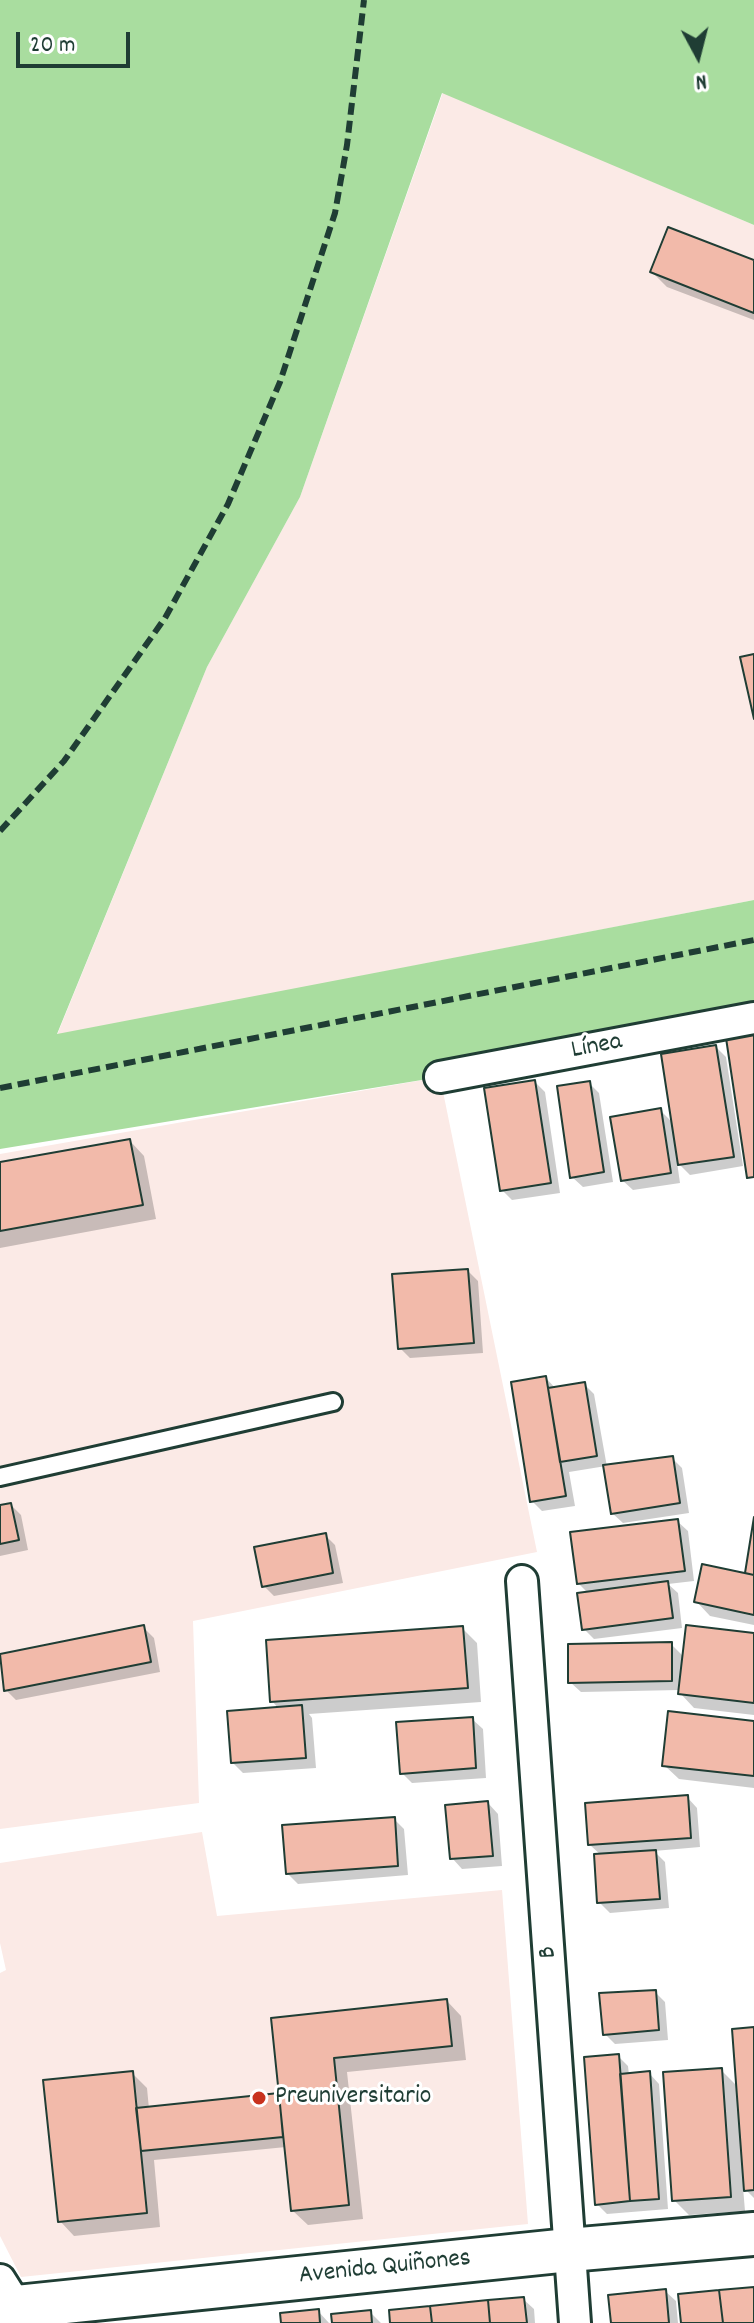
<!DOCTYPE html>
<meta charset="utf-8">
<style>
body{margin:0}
#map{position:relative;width:754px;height:2323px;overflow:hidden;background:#fff;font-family:Dekko,sans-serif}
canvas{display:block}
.north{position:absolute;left:658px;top:16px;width:80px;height:80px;-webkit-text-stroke:6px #fff;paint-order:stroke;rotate:173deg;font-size:22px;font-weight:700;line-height:32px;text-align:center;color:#1f3d34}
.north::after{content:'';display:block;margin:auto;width:28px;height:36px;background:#1f3d34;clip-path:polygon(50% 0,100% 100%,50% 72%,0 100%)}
.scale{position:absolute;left:16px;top:32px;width:114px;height:36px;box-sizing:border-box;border:4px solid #1f3d34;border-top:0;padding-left:10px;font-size:24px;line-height:28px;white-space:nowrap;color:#1f3d34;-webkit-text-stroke:6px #fff;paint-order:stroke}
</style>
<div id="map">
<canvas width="754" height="2323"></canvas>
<div class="north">N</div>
<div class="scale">20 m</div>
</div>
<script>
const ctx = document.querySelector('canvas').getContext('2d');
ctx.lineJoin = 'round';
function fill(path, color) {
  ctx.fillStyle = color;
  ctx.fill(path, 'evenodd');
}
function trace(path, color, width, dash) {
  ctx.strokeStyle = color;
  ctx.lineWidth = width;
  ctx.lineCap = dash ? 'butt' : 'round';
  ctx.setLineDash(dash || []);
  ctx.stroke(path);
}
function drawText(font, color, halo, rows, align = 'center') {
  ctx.font = font + ' Dekko,sans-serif';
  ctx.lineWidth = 6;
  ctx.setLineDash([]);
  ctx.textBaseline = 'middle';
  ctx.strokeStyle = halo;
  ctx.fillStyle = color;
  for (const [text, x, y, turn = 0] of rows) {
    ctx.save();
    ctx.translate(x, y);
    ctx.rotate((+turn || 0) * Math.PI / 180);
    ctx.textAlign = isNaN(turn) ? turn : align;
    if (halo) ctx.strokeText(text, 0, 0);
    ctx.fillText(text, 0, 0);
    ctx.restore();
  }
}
fill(new Path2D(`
 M443,92L754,225V900L57,1035L207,667L300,497Z
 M440,1077L537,1552L193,1621L199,1803L0,1829V1154Z
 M202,1832L217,1916L502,1890L528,2224L21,2277L0,2236V1973L6,1970L0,1943V1863Z`), '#fbeae6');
fill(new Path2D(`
 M0,0H754V225L442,93L300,497L207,667L57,1034L754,900V1016L440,1077L0,1149Z`), '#a9dd9f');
fill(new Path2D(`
 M754,262V320L667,287L652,272Z
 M716,1047L726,1057L743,1166L690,1175L677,1162L680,1183L633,1190L622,1180L661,1111L673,1123Z
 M535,1082L545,1092L560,1193L512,1200L502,1190Z
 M589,1083L599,1093L613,1182L583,1187L572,1177Z
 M130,1141L144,1156L156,1219L0,1248V1164Z
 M468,1271L478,1281L483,1353L410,1358L400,1348Z
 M546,1378L556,1389L584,1384L594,1394L607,1467L672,1458L682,1468L689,1513L623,1523L612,1513L606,1466L569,1472L575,1506L542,1511L532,1501Z
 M11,1505L21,1515L28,1550L0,1556V1507Z
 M677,1521L688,1531L694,1581L668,1584L678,1593L682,1628L594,1639L584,1629L588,1593L578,1583Z
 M754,1529V1625L710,1616L696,1601L746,1576Z
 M325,1535L335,1545L343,1583L274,1596L264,1586Z
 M144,1628L154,1638L160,1672L16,1700L6,1690L0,1656Z
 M462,1628L477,1643L481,1702L309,1714L312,1718L316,1768L243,1773L233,1763L279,1709L272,1701Z
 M754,1635V1715L694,1708L680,1693V1690L581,1692L570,1682L671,1644L684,1657Z
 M472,1719L483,1729L486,1778L412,1783L402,1773Z
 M754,1723V1788L679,1779L664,1765Z
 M687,1797L697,1808L700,1847L654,1851L665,1862L669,1908L610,1913L599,1902L602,1856L590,1845Z
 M488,1803L498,1814L502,1866L462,1869L452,1858Z
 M394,1819L404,1829L408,1875L298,1884L288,1874Z
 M655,1992L665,2002L668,2040L615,2044L605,2034Z
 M447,2001L461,2016L466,2060L347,2072L363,2219L308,2225L293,2211L286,2147L154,2160L160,2227L74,2236L60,2221L132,2073L147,2088L149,2109L281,2095L273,2020Z
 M754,2029V2198L743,2187L745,2211L689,2215L674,2200L721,2070L738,2087Z
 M618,2056L628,2066L629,2075L649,2073L659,2084L668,2209L607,2214L597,2204Z
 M665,2291L676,2301L678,2323H613Z
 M523,2299L534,2309L535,2323H392Z
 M318,2311L329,2323H283Z
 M370,2312L381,2323H334Z`), '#0003');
const building = new Path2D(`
 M668,227L754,260V313L650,272Z
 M754,654V719L740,657Z
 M754,1034V1177L747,1178L726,1038Z
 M716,1045L734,1157L678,1165L661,1054Z
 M535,1080L551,1183L500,1191L484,1088Z
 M590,1081L604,1172L570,1178L557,1086Z
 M661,1108L671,1173L621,1181L610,1117Z
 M130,1139L143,1205L0,1231V1162Z
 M468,1269L474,1343L398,1349L392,1274Z
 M546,1376L566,1496L530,1502L511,1382Z
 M585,1382L597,1456L560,1462L548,1388Z
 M673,1456L680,1503L611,1514L603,1465Z
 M11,1503L19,1540L0,1544V1505Z
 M754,1517V1575L745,1573Z
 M678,1519L685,1571L577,1584L570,1532Z
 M326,1533L333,1573L262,1587L254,1547Z
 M702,1564L754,1575V1615L694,1602Z
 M668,1581L673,1618L582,1630L577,1593Z
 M144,1625L151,1662L4,1691L0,1654Z
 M686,1625L754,1633V1703L678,1694Z
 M463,1626L468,1688L270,1702L266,1640Z
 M672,1642V1681L568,1683V1644Z
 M302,1705L306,1758L231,1763L227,1711Z
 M668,1711L754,1721V1776L662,1766Z
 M473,1717L476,1768L400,1774L396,1722Z
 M688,1795L691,1838L588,1845L585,1803Z
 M488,1801L493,1856L450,1859L445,1805Z
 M395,1817L398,1866L286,1874L282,1825Z
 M656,1850L660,1899L597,1903L594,1854Z
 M656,1990L659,2030L603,2035L599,1993Z
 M447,1999L452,2046L334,2058L349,2205L291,2211L271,2018Z
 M754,2027V2190L744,2191L732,2029Z
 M619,2054L630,2201L595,2205L584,2057Z
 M722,2068L731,2197L672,2201L663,2072Z
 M133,2071L147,2213L58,2222L43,2080Z
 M650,2071L659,2199L630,2201L620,2074Z
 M279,2093L283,2137L141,2151L136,2108Z
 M754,2287V2323H723L719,2290Z
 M666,2289L669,2323H611L608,2295Z
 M719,2290L723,2323H681L678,2294Z
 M524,2297L527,2323H490L488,2300Z
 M488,2300L490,2323H432L430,2306Z
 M430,2306L432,2323H390L389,2310Z
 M319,2309L320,2323H281L280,2313Z
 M371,2310L372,2323H332L331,2314Z`);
fill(building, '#f2baaa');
trace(building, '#1f3d34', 2);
const service = new Path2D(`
 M0,1477L333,1402`);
const minor = new Path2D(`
 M440,1077L754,1018
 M522,1581L575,2323
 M0,2280L17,2307`);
const secondary = new Path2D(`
 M18,2323L17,2307L569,2250L754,2234`);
trace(service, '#1f3d34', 22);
trace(minor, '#1f3d34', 36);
trace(secondary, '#1f3d34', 48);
trace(service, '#fff', 16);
trace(minor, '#fff', 30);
trace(secondary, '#fff', 42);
trace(new Path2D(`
 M0,831L64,761L165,618L228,504L280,382L335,213L347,145L364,0
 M0,1088L754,940`), '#1f3d34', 6, [12, 6]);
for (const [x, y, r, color] of [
 [259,2098,8,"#c8321e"]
]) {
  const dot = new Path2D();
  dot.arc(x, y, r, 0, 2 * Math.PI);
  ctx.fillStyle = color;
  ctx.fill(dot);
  trace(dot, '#fff', 3);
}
drawText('26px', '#1f3d34', '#fff', [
 ["Línea",597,1048,-11],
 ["B",550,1952,-94],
 ["Avenida Quiñones",385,2269,-6]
]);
drawText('26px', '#1f3d34', '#fff', [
 ["Preuniversitario",275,2098]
], 'left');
</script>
